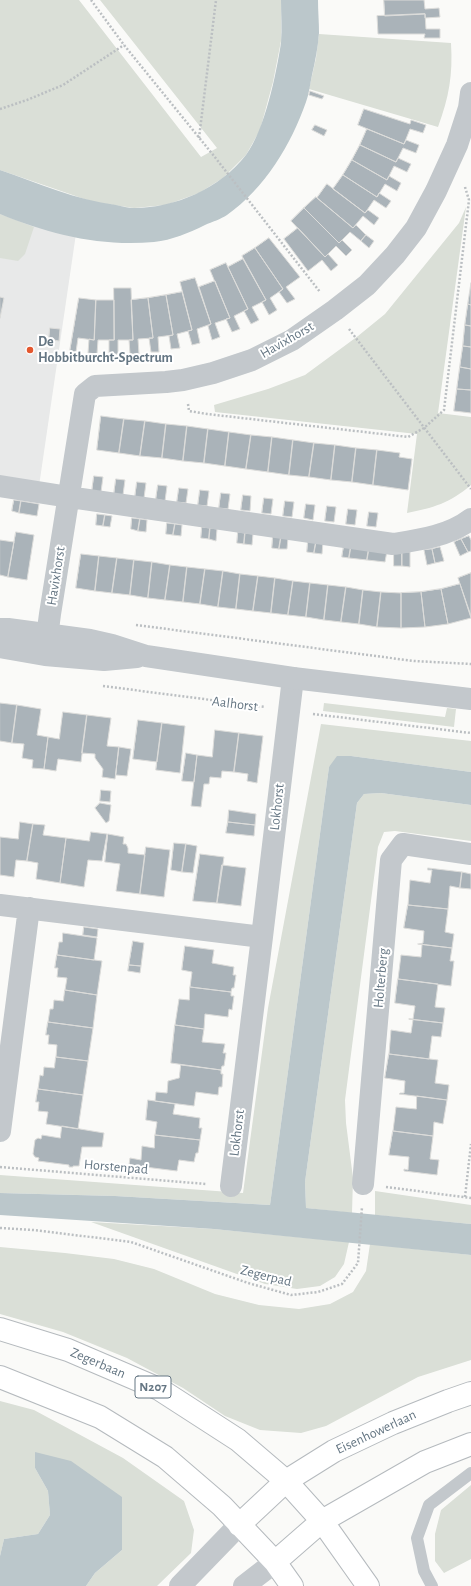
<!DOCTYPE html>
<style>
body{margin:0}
canvas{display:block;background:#fafaf8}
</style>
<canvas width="471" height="1586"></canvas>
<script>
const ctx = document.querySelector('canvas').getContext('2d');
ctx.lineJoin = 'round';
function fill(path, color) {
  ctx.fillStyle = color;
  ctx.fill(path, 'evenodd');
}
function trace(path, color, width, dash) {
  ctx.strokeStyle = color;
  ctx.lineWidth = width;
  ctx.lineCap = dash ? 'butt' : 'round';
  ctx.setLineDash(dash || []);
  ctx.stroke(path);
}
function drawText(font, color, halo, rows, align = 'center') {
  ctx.font = font + ' "Alegreya Sans",sans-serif';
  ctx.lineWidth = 4;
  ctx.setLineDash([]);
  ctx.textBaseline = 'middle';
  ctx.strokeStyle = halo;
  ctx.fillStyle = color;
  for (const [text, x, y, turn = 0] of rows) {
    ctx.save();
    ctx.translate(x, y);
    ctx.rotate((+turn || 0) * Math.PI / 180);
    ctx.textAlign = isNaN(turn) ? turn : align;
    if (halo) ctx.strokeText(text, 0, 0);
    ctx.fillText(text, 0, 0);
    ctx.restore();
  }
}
fill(new Path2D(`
 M0,204L78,220L39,486L0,480Z`), '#e8e9e9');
fill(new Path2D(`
 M0,0H79L201,157L217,148L100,0H281V41L273,82L260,130L246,155L223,178L199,193L166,205L134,208L93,202L0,170Z
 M319,34L451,43C453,75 449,97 438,127L309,89L316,58Z
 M466,207L438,413L471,417V485C450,503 433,508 407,513L417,434L215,412L214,405L268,389L305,375L358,336L385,314L459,223Z
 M0,214L34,227L25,254L18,261L0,258Z
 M324,703L445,717L447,708L456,709L454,727L323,711Z
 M321,724L471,741V772L351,756L329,767L270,1205L115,1196L0,1193V1175L243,1193L268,1008Z
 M381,793L471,805V841L395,831L384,832L378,847L345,1100L346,1123L353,1178L352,1213L306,1208L305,1182L357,803L364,794Z
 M375,1191L471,1205V1224L375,1215Z
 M91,1222L214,1229L349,1242L344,1264L335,1277L320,1286L297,1289L265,1284Z
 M370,1244L471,1255V1360L418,1377L326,1426L301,1433L260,1430L225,1416L183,1388L127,1358L63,1332L0,1314V1247L65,1253L114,1259L154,1269L215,1294L259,1305L299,1309L330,1304L353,1292L366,1271Z
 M0,1401L34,1410L123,1458L184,1501L194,1530L191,1553L157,1586H86L95,1573L122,1550L35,1452V1468L48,1491L50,1515L38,1534L4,1539L0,1556Z
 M471,1485V1559L444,1573L435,1561V1534L441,1510Z`), '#dadfd7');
fill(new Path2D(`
 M281,0H318C318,11 319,22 319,33C318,47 315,62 312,75C310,84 309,94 306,102C291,145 265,188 227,215C221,219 212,222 205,225C189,233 172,240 154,242C100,247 49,234 0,214V170C38,183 76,200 116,205C122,206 128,208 134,208C176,208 220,188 246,155C265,129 276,75 281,43C282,29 281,14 281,0Z
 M337,756H351L471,772V805L381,793L364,794L357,803L305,1182L306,1208L471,1224V1255L214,1229L0,1215V1193L115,1196L270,1205L329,767Z
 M35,1452L71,1461L122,1497V1550L95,1573L86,1586H0V1556L4,1539L38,1534L50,1515L48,1491L35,1468Z`), '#bbc7cb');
const building = new Path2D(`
 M384,0H424L425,9L439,8L440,17L425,18V14L385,16Z
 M425,14L426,29H440V38H424L425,34H378L377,16Z
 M310,91L324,96L322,99L309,95Z
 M364,109L410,124L411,120L426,125L423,133L410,129L404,144L358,125Z
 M315,125L327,130L324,136L312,130Z
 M367,129L404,144L406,140L419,145L416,153L403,148L396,162L360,145Z
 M360,145L396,162L398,158L411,164L407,172L394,166L387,180L352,160Z
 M352,160L387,180L389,176L401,183L397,191L385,184L377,197L343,175Z
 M343,175L377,197L379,193L391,201L386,208L374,200L365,213L333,189Z
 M327,184L365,213L368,210L379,218L374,225L363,216L353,228L317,198Z
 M316,197L353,228L356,225L366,235L361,241L350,232L339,243L304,208Z
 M304,208L339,243L342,240L352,250L346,256L336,246L325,257L291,221Z
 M298,228L325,257L328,254L338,265L331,271L322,260L308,271L284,239Z
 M366,235L374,241L369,248L361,241Z
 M269,238L300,277L286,287L295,299L287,303L279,292L283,289L255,248Z
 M255,248L283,289L270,298L277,310L269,315L262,302L266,300L242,256Z
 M243,259L266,300L252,307L259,320L251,324L244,311L248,309L228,267Z
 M226,263L248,309L234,316L240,329L232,332L226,319L230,318L210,270Z
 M195,278L211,324L197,329L200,343L192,345L188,331L192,330L180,282Z
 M215,281L230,318L215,323L220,337L212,340L208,326L211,324L199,287Z
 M471,283V305L468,304Z
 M114,288H131L133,340H118V354L109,355V340H114Z
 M182,292L192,330L177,334L180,348L171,349L169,336L173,335L166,295Z
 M166,295L173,335L158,337L159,352H151L149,338H153L148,298Z
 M0,297L4,298L0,318Z
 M79,298L96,300L94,340L78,338L76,352L70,351Z
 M148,298L153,338L138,339L139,354H130L129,340H133L131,300Z
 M96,300H114V340H98L97,354L88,353L89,339L94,340Z
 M468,304L471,305V326L465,325Z
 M465,325L471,326V347L463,346Z
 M50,328L60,329L59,341L49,339Z
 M463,346L471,347V369L460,367Z
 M460,367L471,369V390L457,389Z
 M457,389L471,390V413L454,411Z
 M101,416L124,419L119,453L97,450Z
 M124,419L145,421L140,456L119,453Z
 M145,421L166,424L162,458L140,456Z
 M166,424L187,426L183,461L162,458Z
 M187,426L208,429L204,463L183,461Z
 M208,429L229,432L225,466L204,463Z
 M229,432L251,435L246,469L225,466Z
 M251,435L272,437L268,472L246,469Z
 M272,437L293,440L289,475L268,472Z
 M293,440L314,443L309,477L289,475Z
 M314,443L335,445L331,480L309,477Z
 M335,445L356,448L352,482L331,480Z
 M356,448L377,450L373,485L352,482Z
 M377,450L400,453L399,457L412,459L408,490L373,485Z
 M94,476L103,477L101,492L92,491Z
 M116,479L125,480L123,495L114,494Z
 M137,482L146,483L144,498L135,497Z
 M158,485L167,486L165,501L156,499Z
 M179,488L188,489L186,503L177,502Z
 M200,490L209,491L207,506L198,505Z
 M221,493L230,494L228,509L219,508Z
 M243,495L251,496L250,511L241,510Z
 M264,498L273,499L271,514L262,513Z
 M14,500L21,501L19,513L12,511Z
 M21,501L39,504L37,516L19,513Z
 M285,501L294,502L292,517L283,516Z
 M306,504L315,505L313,520L304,518Z
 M327,506L336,507L334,522L325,521Z
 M348,509L357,510L355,525L346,524Z
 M369,512L378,513L376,527L367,526Z
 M97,514L105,515L103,526L96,525Z
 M105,515L112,516L110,527L103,526Z
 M132,518L140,519L138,531L131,529Z
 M140,519L147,520L146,532L138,531Z
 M167,523L175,524L173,535L166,534Z
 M175,524L182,525L181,536L173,535Z
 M202,527L210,528L209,539L201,538Z
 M210,528L217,529L216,541L209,539Z
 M16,532L34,535L27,580L8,577Z
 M238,532L245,533L244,544L237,543Z
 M245,533L253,534L252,545L244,544Z
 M273,536L281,537L279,549L272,548Z
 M469,536L471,540V551L468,552L461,539Z
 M281,537L288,538L287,549H279Z
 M461,539L468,552L460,556L454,542Z
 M0,540L14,542L8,577L0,575Z
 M308,541L316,542L314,553L307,552Z
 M316,542H323L322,554L314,553Z
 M344,545L351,546L349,558L342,557Z
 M351,546L369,548L367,560L349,558Z
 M440,547L444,561L435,563L432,549Z
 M369,548L387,551L385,562L367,560Z
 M432,549L435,563L427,565L424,550Z
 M394,551L402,552V566H394Z
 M402,552H410V567L402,566Z
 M81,554L99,556L95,591L76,588Z
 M99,556L117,558L112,593L95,591Z
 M117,558L134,560L130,595L112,593Z
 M134,560L152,562L148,598L130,595Z
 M152,562L170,565L165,600L148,598Z
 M170,565L187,567L183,602L165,600Z
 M187,567L205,569L200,604L183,602Z
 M205,569L223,571L218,607L200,604Z
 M223,571L240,574L236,609L218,607Z
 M471,573V616L458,578Z
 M240,574L258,576L253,611L236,609Z
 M258,576L275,578L271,613L253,611Z
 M275,578L293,581L288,615L271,613Z
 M293,581L310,583L306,617L288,615Z
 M310,583L328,585L324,620L306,617Z
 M460,584L471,618L448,624L441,589Z
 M328,585L346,587L341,622L324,620Z
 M346,587L363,590L359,624L341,622Z
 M441,589L448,624L425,627L421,592Z
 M363,590L381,592L377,627L359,624Z
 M381,592L401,593V628L377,627Z
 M421,592L425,627L401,628V593Z
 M0,703L17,705L12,743L0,741Z
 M17,705L41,709L37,735L48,737L44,769L32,768L33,760L22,758L24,744L12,743Z
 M63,712L87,715L81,762L58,759L56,771L44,769L48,737L59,739Z
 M87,715L111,718L107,746L119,747L115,779L102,777L103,769L95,758V754L82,753Z
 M138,720L162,723L157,762L133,759Z
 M162,723L185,726L180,773L156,770Z
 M215,730L239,733L234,772L222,771L221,778L210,777L209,784H204L201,807L191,806L197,755L212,757Z
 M239,733L263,736L257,783L247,781L248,774L234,772Z
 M119,747L131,749L127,776L116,775Z
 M186,753L197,755L194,782L182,781Z
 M101,790L111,791L110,802L100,801Z
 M100,803L111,805L109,821L106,823L95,808Z
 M229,810L256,814L255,825L228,822Z
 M20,822L33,824L27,861L16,860L14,877L0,875V837L18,839Z
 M228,822L255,825L254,836L226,833Z
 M33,824L45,825L43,835L66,838L60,883L36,879L38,863L27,861Z
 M91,832L107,834L102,861L88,860L84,887L60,883L66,838L89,841Z
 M108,834L124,837L123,844H126L128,848V853L145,855L140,894L116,891L120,864L105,862Z
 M174,843L186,844L182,872L171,870Z
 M186,844L197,846L193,873L182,872Z
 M146,847L170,850L164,897L140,894Z
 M200,854L224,857L217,903L193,901Z
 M222,865L246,868L241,906L217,903Z
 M428,868L462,872L460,888L450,886L448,909L408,905L410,880L430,883L432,870H428Z
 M462,872L471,874V889L460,888Z
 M408,905L448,909L445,932L454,934L452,948L419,944L423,943L424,931L404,928Z
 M84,927L98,929L97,937L83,935Z
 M63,933L97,938L94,960L57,955L59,942H62Z
 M133,941L144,943L141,966L129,965Z
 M418,944L452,948L450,961H454L451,986L398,979L401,955L421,957L422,945Z
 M185,946L214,950L212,963L234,967L233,975H236L234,988H232L231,992L190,987L192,972L182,970Z
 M57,955L102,961L97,995L65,990L67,978L57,977L58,968H55Z
 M129,965L141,966L140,973L128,971Z
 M398,979L438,984L435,1007L445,1008L443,1023L409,1019H413L415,1006L395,1003Z
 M190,987L231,992V996H234L232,1010L229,1009L228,1017L205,1014L204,1029L175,1025L179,999L189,1000Z
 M65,990L97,995L93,1028L48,1022L50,1009H53L54,1000L63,1001Z
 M409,1019L443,1023L441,1037L432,1036L429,1059L389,1054L391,1030L411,1033L413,1020Z
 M48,1022L93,1028L88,1061L56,1057L57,1045L48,1044L49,1035H46Z
 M175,1025L204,1029L202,1042L225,1044L223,1053H226L224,1066H222L221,1070L171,1063Z
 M389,1054L438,1060L435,1083L449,1085L447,1100L399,1094L400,1093H404L405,1081L385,1078Z
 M56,1057L88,1061L83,1095L38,1089L40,1075L43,1076L44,1067L54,1068Z
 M181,1065L221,1070V1074H223L222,1087H219L218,1095L196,1092L194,1106L155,1101L156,1092L167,1093L168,1081L179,1078Z
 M38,1089L83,1095L78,1129L46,1124L48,1112L38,1111L39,1102H36Z
 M417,1096L447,1100L443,1124L434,1122L433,1136L393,1131L396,1107L416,1109Z
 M148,1100L175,1104L173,1114L200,1118L199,1128H202L200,1140L155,1135L157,1122L146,1120Z
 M62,1126L104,1133L102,1147H82L79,1166H73V1167H69V1165L38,1161L39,1158L35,1157L33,1154L35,1140L38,1138L41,1139L42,1135L60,1138Z
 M393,1131L433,1136L430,1159L439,1160L437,1175L404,1171V1169L408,1170L409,1157L389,1155Z
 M155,1135L200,1140L198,1153H196L194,1162L179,1160L177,1171L129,1165L130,1158L141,1160L142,1146L154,1148Z`);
fill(building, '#aab3b9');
trace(building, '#dcdcda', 1);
const primary = new Path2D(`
 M0,1329L68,1350L159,1389L238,1440L286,1481L322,1521L368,1586
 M0,1377L100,1417L165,1457L222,1506L275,1562L292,1586
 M239,1525L286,1481L334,1451L393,1423L448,1401L471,1393
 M275,1562L322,1521L425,1462L471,1444`);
trace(primary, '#b5babe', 24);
trace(new Path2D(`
 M91,0L124,45L214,156L320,292
 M0,109L27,100L63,85L124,45
 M199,138L216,0
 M349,329L471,489
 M188,404L189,411L207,414L408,437L424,428L444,410L469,200L465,187
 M136,625L414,661L471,664
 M103,686L265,707
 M313,714L471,733
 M0,1167L206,1184
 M386,1187L471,1198
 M465,1197L471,1144
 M0,1228L34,1230L131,1242L248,1283L291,1295L318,1292L342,1284L358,1263L362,1207`), '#bbbfc2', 2.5, [2, 2]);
trace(new Path2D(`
 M432,1586L424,1571L417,1538L429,1505L471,1473`), '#c3c8cc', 12);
trace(new Path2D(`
 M0,486L69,497L393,544C419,540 449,536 471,519
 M45,653L50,614L85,394L95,386L166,382L183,380L213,373L252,360L292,340L335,310L367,285L395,255L416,228L436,191L457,145L469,108L471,93
 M0,905L262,937
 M0,1131L29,908
 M363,1184L391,860L403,844L471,854
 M231,1186L262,937L293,678
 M180,1586L239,1525
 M244,1586L275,1562`), '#c3c8cc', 22);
trace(new Path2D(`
 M0,629H8L90,640L112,645L146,656L293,678L471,699
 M0,647L45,655L104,660L137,657`), '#c3c8cc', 22);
trace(primary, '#fff', 22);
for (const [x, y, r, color] of [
 [30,350,4,"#e4572e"]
]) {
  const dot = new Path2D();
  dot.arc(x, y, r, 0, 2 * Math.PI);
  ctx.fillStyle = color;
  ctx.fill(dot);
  trace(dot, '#fff', 1.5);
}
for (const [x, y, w] of [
 [153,1387,36]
]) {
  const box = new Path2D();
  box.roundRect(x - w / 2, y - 11, w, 22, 3);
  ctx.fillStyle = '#fff';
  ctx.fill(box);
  trace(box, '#657683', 1);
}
drawText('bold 13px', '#657683', null, [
 ["N207",153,1387]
]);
drawText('14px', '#657683', '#fff', [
 ["Havixhorst",287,340,-30],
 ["Havixhorst",56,576,-81],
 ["Aalhorst",235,704,7],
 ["Lokhorst",277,807,-84],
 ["Holterberg",381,978,-85],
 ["Lokhorst",237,1133,-83],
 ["Horstenpad",116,1167,5],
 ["Zegerpad",266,1276,14],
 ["Zegerbaan",98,1363,23],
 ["Eisenhowerlaan",376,1432,-25]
]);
drawText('bold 14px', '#657683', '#fff', [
 ["De",38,342],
 ["Hobbitburcht-Spectrum",38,358]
], 'left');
</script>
